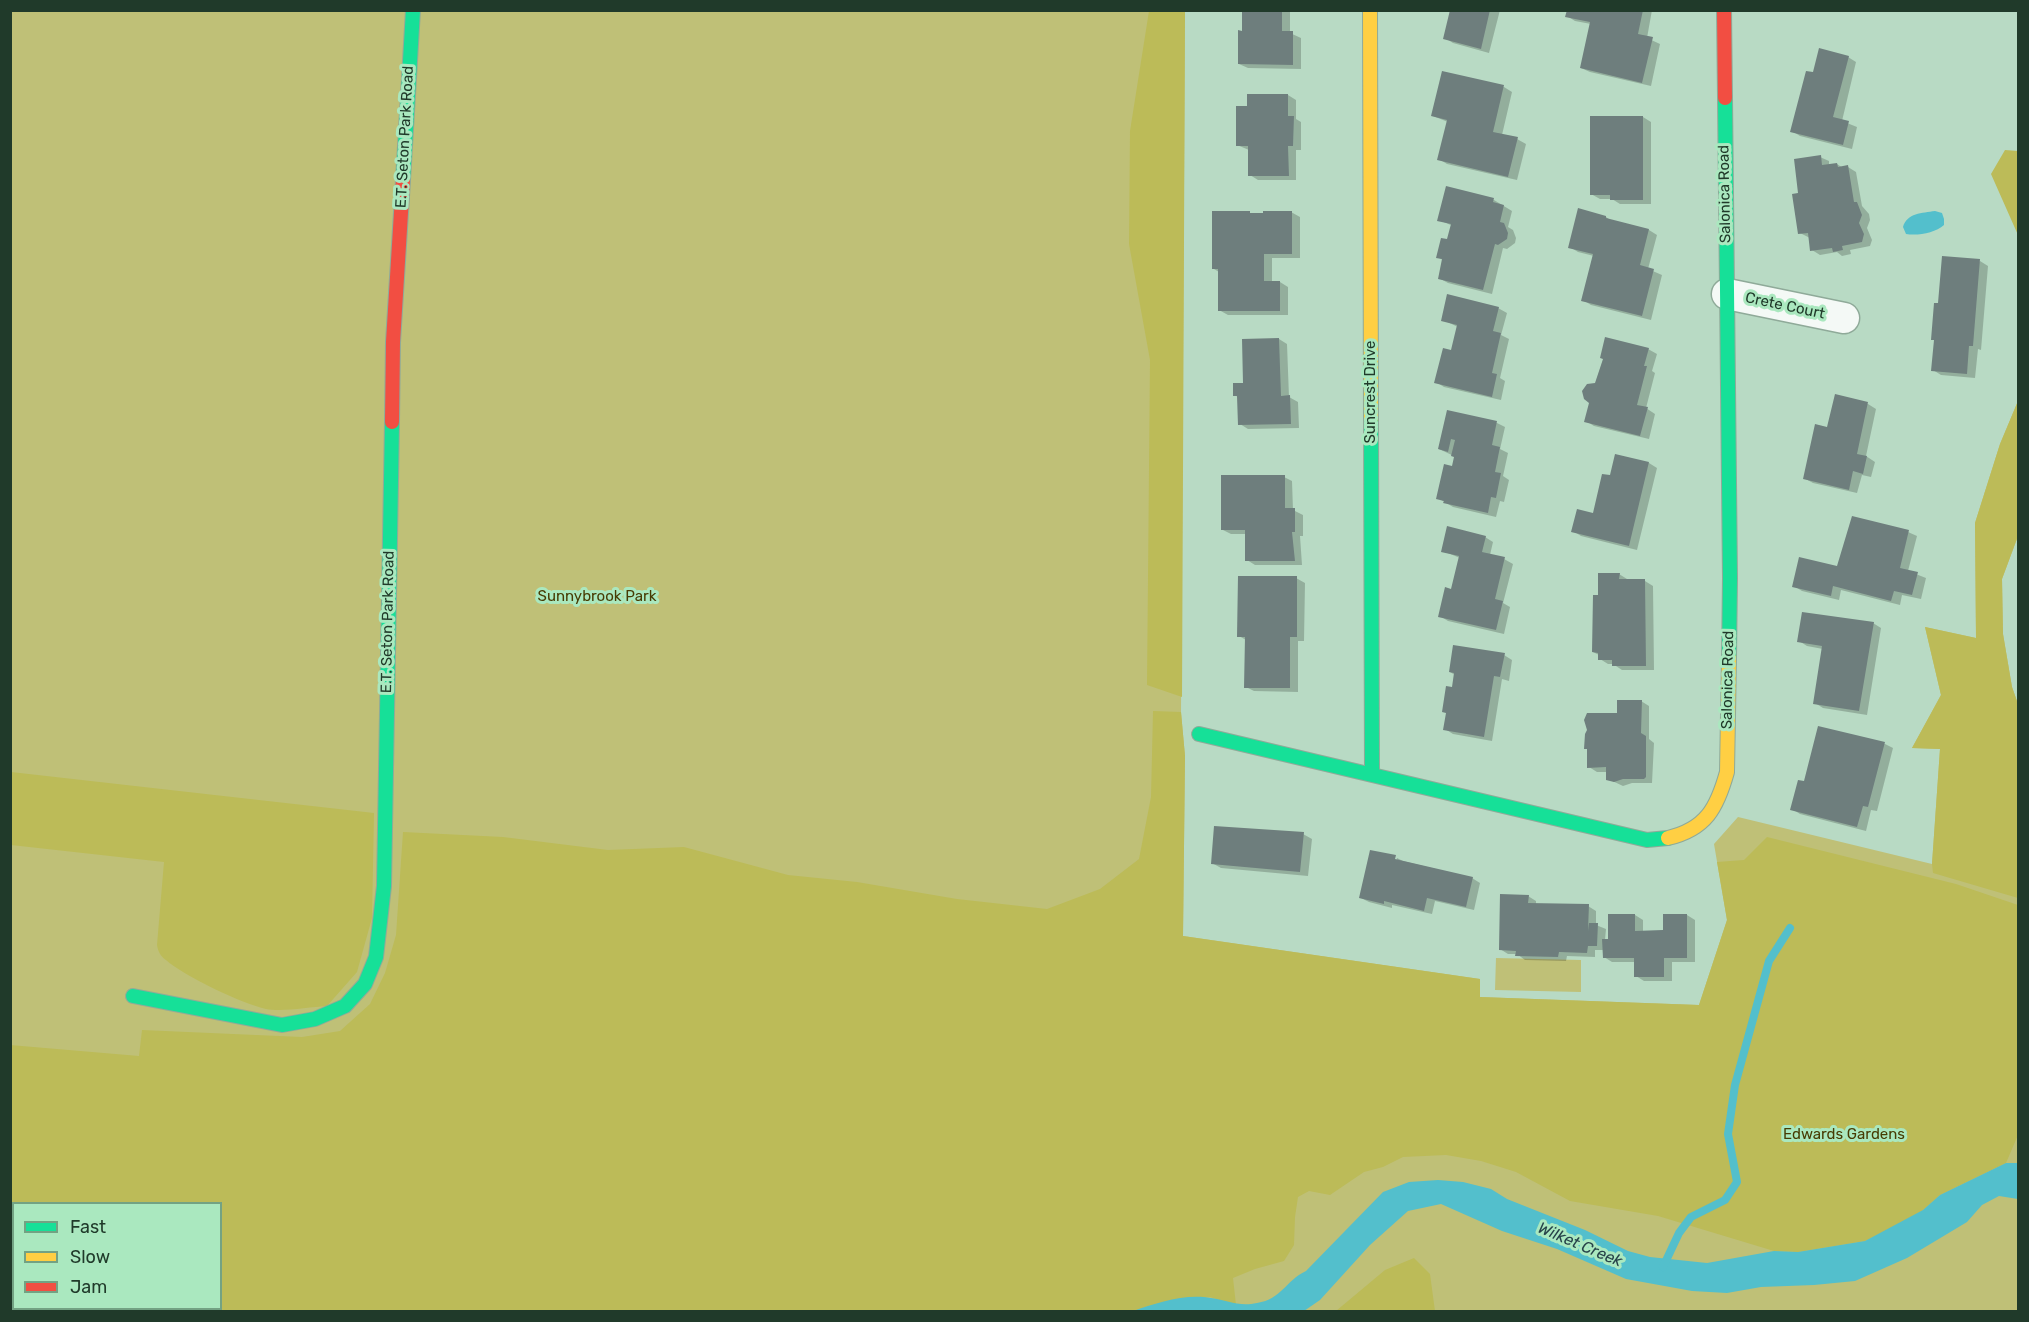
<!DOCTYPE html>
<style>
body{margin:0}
#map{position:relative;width:2029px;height:1322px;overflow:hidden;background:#b8dac4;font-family:Rubik,sans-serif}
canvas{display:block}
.frame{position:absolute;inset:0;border:12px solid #203a2a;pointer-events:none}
.legend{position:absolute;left:12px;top:1202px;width:210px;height:108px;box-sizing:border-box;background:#aae8bf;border:2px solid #73a283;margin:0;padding:8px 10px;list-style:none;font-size:18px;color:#203a2a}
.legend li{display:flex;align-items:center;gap:12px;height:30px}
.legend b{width:30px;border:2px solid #73a283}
</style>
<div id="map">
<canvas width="2029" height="1322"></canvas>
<div class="frame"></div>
<ul class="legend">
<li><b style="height:8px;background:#16e098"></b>Fast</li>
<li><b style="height:8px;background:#ffcf43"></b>Slow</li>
<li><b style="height:8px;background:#f24e42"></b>Jam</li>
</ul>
</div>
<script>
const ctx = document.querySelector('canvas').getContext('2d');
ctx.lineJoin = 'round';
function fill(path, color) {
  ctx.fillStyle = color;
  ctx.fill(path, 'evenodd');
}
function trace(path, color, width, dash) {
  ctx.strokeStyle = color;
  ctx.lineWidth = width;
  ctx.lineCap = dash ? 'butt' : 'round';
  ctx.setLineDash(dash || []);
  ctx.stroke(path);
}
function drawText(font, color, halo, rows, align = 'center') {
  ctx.font = font + ' Rubik,sans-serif';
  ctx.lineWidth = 6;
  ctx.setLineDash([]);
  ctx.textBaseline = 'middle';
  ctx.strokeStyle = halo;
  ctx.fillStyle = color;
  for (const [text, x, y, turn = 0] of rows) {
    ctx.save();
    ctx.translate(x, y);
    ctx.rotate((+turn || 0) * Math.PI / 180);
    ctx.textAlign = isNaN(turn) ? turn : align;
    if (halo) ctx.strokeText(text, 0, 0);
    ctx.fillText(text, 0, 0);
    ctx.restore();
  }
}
fill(new Path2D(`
 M10,11H1185L1181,712L1185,756L1183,936L1480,979V997L1699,1005L1727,920L1714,844L1738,817L1932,864L1940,749L1912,748L1941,695L1925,627L1976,638L1975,523L2000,444L2018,401V536L2002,579L2003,634L2012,687L2018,704V1311H11ZM14,1204H220V1308H14Z
 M1496,958L1581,960V992L1495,990Z`), '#bfc077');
fill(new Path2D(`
 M1149,11H1185L1182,697L1147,685L1150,360L1129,244L1130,131Z
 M2005,150L2018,151V235L1991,174Z
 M2018,401V536L2002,579L2003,634L2012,687L2018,704V898L1933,873L1932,864L1940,749L1912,748L1941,695L1925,627L1976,638L1975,523L2000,444Z
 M1153,711L1181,712L1185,756L1183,936L1480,979V997L1699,1005L1727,920L1717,862L1744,860L1767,837L1956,884L2018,905V1135L2006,1163L1940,1195L1923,1210L1906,1221L1865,1241L1798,1252L1774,1251L1658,1216L1570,1201L1516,1172L1481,1161L1446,1155L1403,1157L1383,1167L1364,1172L1330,1195L1309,1191L1298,1197L1295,1217L1294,1245L1284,1261L1255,1269L1233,1278L1236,1305L1210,1297L1148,1306L1133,1312L11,1311L10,1045L139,1056L142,1030L302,1037L340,1031L370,1004L385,973L396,935L403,832L503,837L608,850L684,847L788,875L857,882L957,899L1047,909L1100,889L1139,859L1151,797ZM14,1204H220V1308H14Z
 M11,772L374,813L372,918L357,972L327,1006C309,1007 283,1012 266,1009C243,1004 184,976 166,960C160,956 158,951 157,945L164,862L11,845Z
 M1414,1258L1430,1274L1435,1311H1336L1385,1270Z`), '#bcbb58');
fill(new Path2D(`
 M1935,211L1942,213L1944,219V225C1935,233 1918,236 1906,234L1903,227C1907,213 1922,213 1935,211Z
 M2006,1163H2018V1199L1999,1196L1982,1205L1967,1222L1907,1258L1855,1281L1814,1285L1761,1287L1727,1293L1692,1291L1626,1279L1557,1249L1502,1231L1441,1204L1408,1211L1370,1245L1320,1300L1304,1311H1133C1156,1303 1186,1293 1211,1298C1228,1300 1238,1307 1257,1303C1282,1299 1285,1281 1306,1271L1383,1192L1409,1182L1438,1180L1463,1182L1491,1189L1507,1199L1585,1230L1628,1251L1650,1257L1707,1263L1774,1251L1798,1252L1865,1241L1923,1210L1940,1195Z`), '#53bfcc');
fill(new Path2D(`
 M1244,10H1290V33L1301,38V69L1248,68L1239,64L1244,32Z
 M1452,10H1500L1489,53L1453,43L1445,38Z
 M1568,10H1652L1647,38L1660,44L1651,86L1590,72L1581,68L1591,24L1575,21L1567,16Z
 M1848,57L1856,62L1842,121L1857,127L1852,149L1800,136L1792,131L1814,74Z
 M1443,72L1504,87L1512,92L1502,135L1517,139L1526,144L1517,180L1447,164L1439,159L1448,122L1433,116Z
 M1288,95L1296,100V119L1301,122V150H1296V180H1258L1250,175L1249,150L1237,145L1249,108Z
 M1643,117L1651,122V204H1620L1612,199H1600L1591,194Z
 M1820,157L1829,161V166L1837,164L1843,168L1848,167L1856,172L1862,206L1869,214L1870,220L1867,228L1872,240L1870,246L1850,250L1851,254L1842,256L1837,252L1820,255L1812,250L1810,238L1800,233L1799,195Z
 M1447,188L1494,200L1512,211L1508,227L1513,230L1516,238L1515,243L1507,249L1503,248L1492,294L1448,283L1439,278L1443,260L1437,257L1449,241L1453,226L1439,220Z
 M1291,212L1300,217V258H1272V282H1280L1288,287V315H1228L1219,310V272L1214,269L1249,213L1253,215H1265Z
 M1606,217L1613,222L1649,230L1657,235L1648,269L1662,275L1651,320L1591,305L1583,300L1594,256L1578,252L1570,247Z
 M1980,261L1988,266L1981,350L1978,349L1975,378L1941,375L1933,370L1939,305Z
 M1498,308L1507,313L1501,335L1509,339L1500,378L1505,381L1501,400L1444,387L1436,382L1452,352L1458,327L1443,320Z
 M1279,339L1287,344L1289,397L1298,402L1299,428L1248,429L1240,424L1239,398L1235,395Z
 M1648,349L1657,354L1652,371L1655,373L1646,408L1655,414L1649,439L1594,426L1586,421L1596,384Z
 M1836,396L1868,404L1876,409L1866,456L1875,462L1871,477L1862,475L1857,493L1813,483L1804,478L1829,429Z
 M1448,412L1497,423L1505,427L1500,449L1508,453L1503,476L1509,480L1504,502L1500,501L1496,517L1453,507L1438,498L1453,468L1456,457L1439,449Z
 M1617,455L1649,463L1657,468L1637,550L1581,536L1573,531L1594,515L1611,477Z
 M1284,477L1292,481L1293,510L1303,515V536H1300L1302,565H1255L1247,560V534H1231L1223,530Z
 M1908,532L1917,536L1908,571L1926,578L1921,599L1902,595L1900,605L1841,590L1839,600L1802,591L1794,586L1838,568Z
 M1485,537L1493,542L1490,555L1504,559L1513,564L1503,603L1510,607L1504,634L1448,621L1440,616L1453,590L1460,558L1443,551Z
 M1619,574L1627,579V581H1645L1653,586L1654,670H1622L1613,664H1608L1600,659L1599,655L1593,652L1599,596Z
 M1296,578L1305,583L1304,641H1298V692L1254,691L1246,687V640L1239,636Z
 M1873,623L1881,628L1867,715L1823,708L1815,703L1823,649L1807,646L1799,641Z
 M1504,655L1512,660L1509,681L1502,679L1492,741L1453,734L1445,729L1455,675L1450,672Z
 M1641,701L1649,706V739L1654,743L1652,783H1632L1623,786L1608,779V772H1597L1589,767L1618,715Z
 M1819,728L1885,744L1893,748L1877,811L1871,810L1866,831L1800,814L1792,809L1805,783Z
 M1303,834L1312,839L1308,876L1221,868L1212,863Z
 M1372,851L1396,857H1394L1395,866L1397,858L1403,861L1472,878L1480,883L1474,910L1435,901L1432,914L1392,905V908L1369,902L1361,898Z
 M1528,896L1536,901V904L1588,906L1596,911V925L1606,929L1605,940H1610L1635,915L1643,920V932H1664L1687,915L1695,920V962H1672V981H1644L1636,976L1635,962H1612L1604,957V950H1595V957L1567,956L1566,961L1525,960L1517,954H1508L1500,949Z`), '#0003');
trace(new Path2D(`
 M1663,1267L1679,1233L1691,1217L1725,1200L1737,1182L1728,1134L1735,1085L1769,961L1790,928`), '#53bfcc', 8);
fill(new Path2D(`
 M1242,10H1282V31H1293V65L1238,64V30L1242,31Z
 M1450,10H1490L1481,49L1443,39Z
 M1567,10H1643L1638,34L1653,37L1642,83L1580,68L1590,22L1565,17Z
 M1819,48L1849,56L1833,117L1849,121L1843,145L1790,132L1806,71L1813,72Z
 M1442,71L1504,85L1493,132L1518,137L1508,177L1437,160L1447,120L1431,116Z
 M1247,94H1288V116H1294L1293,146H1288L1289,176H1248V146H1236V106H1247Z
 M1590,116H1643V200H1610V195H1590Z
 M1821,155L1822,165L1837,163L1838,167L1848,165L1854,202H1857L1862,215L1859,223L1864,234L1862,242L1842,246L1843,250L1833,252L1832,248L1810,251L1808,233L1798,234L1792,194L1798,193L1794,159Z
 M1446,186L1494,198L1493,202L1504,205L1500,222L1504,223L1508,233L1507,239L1498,245L1495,244L1483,290L1438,279L1442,259L1436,258L1441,238L1447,239L1451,224L1437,221Z
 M1578,208L1606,216V218L1649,229L1640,265L1654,269L1642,316L1581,301L1593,254L1568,248Z
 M1212,211H1250V213H1263V211H1292V254H1264V281H1280V311H1218V269H1212Z
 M1942,256L1980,259L1973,346H1969L1967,374L1931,371L1934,340H1931L1934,303H1938Z
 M1447,294L1499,307L1493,331L1501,333L1492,373L1497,374L1492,397L1434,383L1443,348L1451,350L1457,325L1441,321Z
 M1605,337L1649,348L1644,366H1647L1637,405L1648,407L1640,436L1584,422L1589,403L1584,399L1582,391L1587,384L1595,383L1603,359L1600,358Z
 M1279,338L1281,396L1290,395L1291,424L1238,425L1237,396H1233V383H1243L1242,339Z
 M1835,394L1868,402L1857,454L1867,456L1863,474L1853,471L1849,490L1803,479L1815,424L1827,427Z
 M1447,410L1497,421L1492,445L1500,447L1495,472L1501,473L1496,498L1491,497L1488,513L1443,503L1444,501L1436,499L1444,464L1452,466L1454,457L1451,456L1455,440L1451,439L1448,452L1438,449Z
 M1615,454L1649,462L1629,546L1571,532L1577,509L1593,513L1602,474L1610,475Z
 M1221,475H1285V508H1295V532H1292L1295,561H1245V530H1221Z
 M1852,516L1909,530L1900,568L1918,572L1912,595L1894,591L1891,601L1833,586L1831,596L1792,587L1799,557L1837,566Z
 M1447,526L1486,536L1482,552L1505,557L1495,599L1503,601L1496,630L1438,617L1445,587L1451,589L1459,556L1441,552Z
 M1598,573H1620L1619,579H1645L1646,666H1612V660H1598V653L1592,652L1593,595H1598Z
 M1238,576H1297V637H1290V688H1244L1245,637H1237Z
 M1802,612L1874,622L1859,711L1813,704L1822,646L1797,642Z
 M1453,645L1505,653L1500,677L1494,676L1484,737L1443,730L1446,713L1442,712L1446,686L1452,687L1454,673L1449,672Z
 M1617,700H1642L1641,733L1646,736V777L1644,779H1623L1614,782L1606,780V767L1587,768V749H1584L1585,734L1587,730L1584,720L1587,713H1617Z
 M1818,726L1885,742L1868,807L1863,806L1857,827L1790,810L1798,780L1804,781Z
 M1214,826L1304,832L1300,872L1211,864Z
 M1370,850L1396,855L1395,859L1473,877L1466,907L1427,898L1424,911L1384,901V904L1359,898Z
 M1500,894L1529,895L1528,903L1589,904L1588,931L1589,923H1598L1597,946H1588L1587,953L1559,952L1558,957L1515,956L1516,951L1499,950Z
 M1608,914H1635V931L1663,930V914H1687V958H1664V977H1634V958H1603L1602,939H1608Z`), '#6e7e7d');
const street = new Path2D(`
 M1727,294L1844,318`);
const fast = new Path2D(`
 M1725,98L1730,578L1729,658
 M403,180L413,10
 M1371,418L1372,774
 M1199,734L1647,840L1668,838
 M133,996L282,1025L315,1019L345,1006L365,984L376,957L384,886L392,422`);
const slow = new Path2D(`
 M1370,10L1371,418
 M1668,838C1706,829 1717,808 1727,772L1729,658`);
const jam = new Path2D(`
 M1724,10L1725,98
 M392,422L393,342L403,180`);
trace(street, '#8faa99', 33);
trace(fast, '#8faa99', 16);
trace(slow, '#8faa99', 16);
trace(jam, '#8faa99', 16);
trace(street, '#f4f9f6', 30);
trace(fast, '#16e098', 14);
trace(slow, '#ffcf43', 14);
trace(jam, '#f24e42', 14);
drawText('15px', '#203a2a', '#aae8bf', [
 ["E.T. Seton Park Road",405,137,-87],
 ["Salonica Road",1725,194,-91],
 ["Crete Court",1785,306,12],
 ["Suncrest Drive",1371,392,-90],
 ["E.T. Seton Park Road",388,622,-89],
 ["Salonica Road",1728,680,-89]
]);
drawText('15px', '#473b03', '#aae8bf', [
 ["Sunnybrook Park",597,597],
 ["Edwards Gardens",1844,1135]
]);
drawText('italic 16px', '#27434a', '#aae8bf', [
 ["Wilket Creek",1580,1245,23]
]);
</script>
